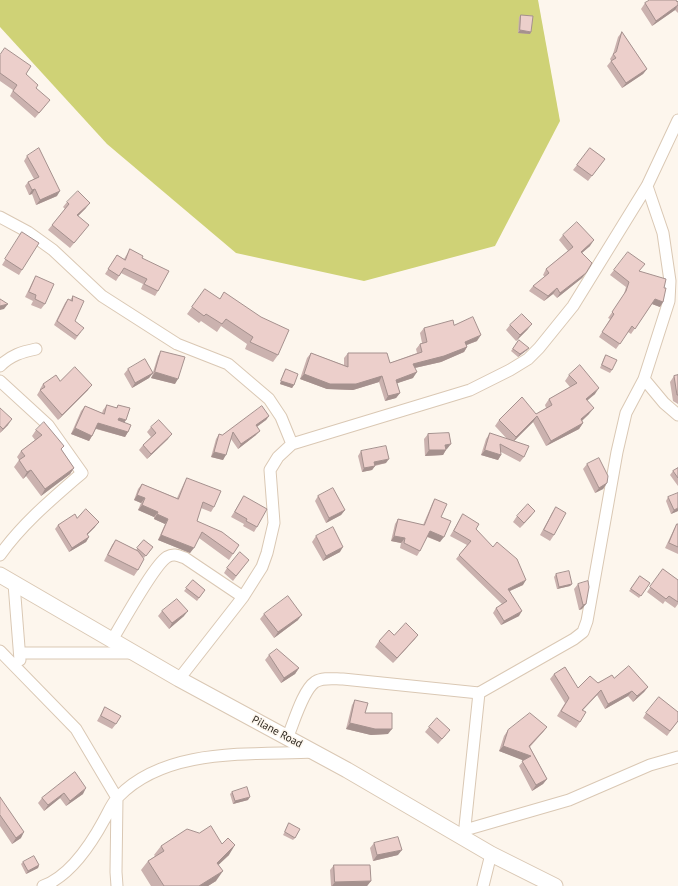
<!DOCTYPE html>
<style>
body{margin:0}
canvas{display:block;background:#fdf6ed}
</style>
<canvas width="678" height="886"></canvas>
<script>
const ctx = document.querySelector('canvas').getContext('2d');
ctx.lineJoin = 'round';
function fill(path, color) {
  ctx.fillStyle = color;
  ctx.fill(path, 'evenodd');
}
function trace(path, color, width, dash) {
  ctx.strokeStyle = color;
  ctx.lineWidth = width;
  ctx.lineCap = dash ? 'butt' : 'round';
  ctx.setLineDash(dash || []);
  ctx.stroke(path);
}
function drawText(font, color, halo, rows, align = 'center') {
  ctx.font = font + ' "PT Sans",sans-serif';
  ctx.lineWidth = 3;
  ctx.setLineDash([]);
  ctx.textBaseline = 'middle';
  ctx.strokeStyle = halo;
  ctx.fillStyle = color;
  for (const [text, x, y, turn = 0] of rows) {
    ctx.save();
    ctx.translate(x, y);
    ctx.rotate((+turn || 0) * Math.PI / 180);
    ctx.textAlign = isNaN(turn) ? turn : align;
    if (halo) ctx.strokeText(text, 0, 0);
    ctx.fillText(text, 0, 0);
    ctx.restore();
  }
}
fill(new Path2D(`
 M0,0H538L560,121L495,246L364,281L236,253L107,144L0,27Z`), '#cfd276');
const street = new Path2D(`
 M0,217L28,232L53,250L102,296L177,344L228,364L269,399L281,417L292,444
 M0,366C11,355 22,352 36,349
 M644,379L664,403L678,415
 M0,381L48,425L82,473C52,499 23,523 0,555
 M14,584L20,660
 M112,640C122,624 154,565 167,557C174,553 179,556 185,558L243,597
 M0,651L76,729L117,798L116,872L117,886
 M20,653H133
 M179,679L243,597L262,567L267,553L274,523L270,470L278,457L292,444L470,390L510,370L528,359L539,348L573,306L647,186L678,120
 M288,736C294,722 303,690 315,682C323,677 334,679 343,679L479,693L574,639L583,632L587,621L617,452L626,413L644,379L669,301L670,281L663,233L647,186
 M465,830L569,800L650,765L678,757
 M464,836L479,693
 M43,886C70,876 91,844 104,820C108,813 112,803 118,797C166,747 250,755 314,752
 M483,886L491,854`);
const secondary = new Path2D(`
 M0,575L179,679L347,770L491,854L555,886`);
trace(street, '#dac8b4', 13);
trace(secondary, '#dac8b4', 17);
trace(street, '#fff', 11);
trace(secondary, '#fff', 15);
fill(new Path2D(`
 M678,1V13L675,10L652,26L641,9L645,3L677,2Z
 M521,15L531,32L530,34L518,33L519,17Z
 M622,32L647,69L643,74L622,88L607,66L611,61L610,59L613,54L618,37Z
 M0,55L26,74L36,88L46,105L35,118L10,96L13,90L0,81Z
 M590,148L605,159L588,181L573,170Z
 M27,156L57,196L36,205L32,194L29,195L25,186L28,182L34,179L24,161Z
 M67,202L86,208L78,216L85,230L70,248L48,230L65,209L63,207Z
 M22,232V270L19,275L2,265Z
 M563,235L590,246L582,253L586,273L582,278L557,298L553,294L544,301L529,291L533,286L545,277L543,275L546,269L568,251L559,240Z
 M130,249L142,258L158,291L155,296L141,289L143,284L121,273L116,281L105,274L117,255L124,259Z
 M614,270L640,271L664,288L663,302L660,307L652,304L631,334L628,332L616,349L599,337L610,319L608,318L623,297L626,287L610,275Z
 M36,276L45,304L41,309L31,305L33,301L25,297L33,281Z
 M205,289L278,355L273,362L245,349L247,344L221,326L217,332L201,321L199,323L187,314Z
 M73,296L75,321L81,332L75,340L54,325L65,303L68,299L70,300Z
 M454,325L477,341L467,345V347L464,352L441,362L415,368L413,378L397,383L400,393L396,398L385,401L379,382L353,390L327,389L300,379L307,358L311,353L344,365V358L348,353L390,363L417,353L416,349L420,344L422,343L420,333L424,328Z
 M510,325L528,329L516,341L506,330Z
 M519,340L527,350L518,357L511,351Z
 M161,351L175,384L151,378L153,373L149,378L132,388L124,374L128,369L153,372L158,356Z
 M606,355L612,370L610,373L600,368L604,358Z
 M286,369L294,385L292,388L280,384L284,372Z
 M569,375L595,394L587,401L589,414L582,421L583,423L579,429L546,446L533,422L514,441L524,457L520,462L501,452V455L498,460L481,455L486,439L490,433L508,440L495,426L499,420L536,414L546,408L545,405L549,399L570,387L565,381Z
 M678,375V404L673,401L670,382L674,376Z
 M43,384L88,390L58,420L37,395L40,390V389Z
 M107,405L116,408L118,405L124,423L128,432L125,437L96,429L92,436L89,441L71,434L81,411L85,406L102,413L103,410Z
 M0,408L8,425L0,433Z
 M269,416L266,420L257,427L256,435L238,449L231,439L223,460L211,457L216,439L219,434L222,435Z
 M151,427L168,439L147,459L139,450L143,445L151,437L147,432Z
 M36,430L61,449L74,468L70,474L41,496L26,476L23,479L14,467L19,460L17,457L21,451L35,440L32,436Z
 M428,434L447,449H446L443,455L425,456L424,439Z
 M361,451L386,463L375,466L372,470L362,472L358,456Z
 M587,464L607,483L603,489L595,493L583,469Z
 M678,468V486L670,475L673,471Z
 M187,478L214,507L211,512L201,508L197,521L239,545L229,560L199,538L190,553L158,540L165,524L154,519V517L138,510L141,503L134,500L138,489L142,484L177,498L184,483Z
 M244,496L257,527L254,532L243,526L244,524L231,517Z
 M318,496L345,510L341,515L326,523L315,501Z
 M668,497L678,511L671,514L666,501Z
 M435,499L441,517L440,542L427,537L420,551L417,556L400,548L401,543L391,541L395,524L398,519L423,525L432,504Z
 M556,507L554,535L550,541L540,535L552,513Z
 M463,514L523,585L510,591L519,616L501,625L493,613L496,608L502,604L456,559L467,545L450,536Z
 M517,516H531L520,528L513,522Z
 M77,518L95,527L87,535L89,537L86,542L69,552L55,529L58,525Z
 M677,524H678V554L665,548L674,529Z
 M316,536L340,552L323,561L312,542Z
 M116,540L136,550L144,540L153,547L144,558L143,557L138,570L134,576L104,561L112,545Z
 M245,565L233,581L224,573L227,568Z
 M663,569L678,580V604L675,608L665,601L663,604L647,592Z
 M556,574L572,584L570,586L557,589L554,577Z
 M640,576L650,583L639,598L629,591Z
 M193,580L205,590L197,601L184,591Z
 M578,584L589,587L582,609L579,610L574,589Z
 M162,611L184,616L169,629L158,616Z
 M264,614L298,620L274,638L260,619Z
 M394,635H418L414,640L393,663L375,647L379,641Z
 M269,655L299,668L295,674L281,683L265,660Z
 M554,674L578,688L614,678L648,687L644,692L633,702L628,696L605,709L597,695L583,710L580,722L576,728L557,716L565,703L550,679Z
 M355,700L365,713L388,734L371,735L346,729L352,705Z
 M105,707L116,724L112,729L97,721Z
 M646,713L678,721L667,736L643,718Z
 M429,727L446,735L438,744L425,732Z
 M547,727L543,732L530,747L547,779L543,784L532,791L519,766L524,760L499,751L504,736L508,730Z
 M75,772L83,794L66,806L60,798L44,811L38,803L42,798Z
 M232,792L248,800L233,804L230,794Z
 M0,797L21,838L12,844L0,826Z
 M289,823L295,838L293,840L283,835Z
 M374,843L398,855L373,861L370,848Z
 M161,846L229,855L218,865L216,881L208,886H151L141,870L148,861L155,856L154,855Z
 M23,862L39,865L38,868L26,874L21,864Z
 M334,865L371,881L367,886H331L330,870Z`), '#cbb2af');
fill(new Path2D(`
 M678,5L675,10L652,26L656,21Z
 M520,30L531,32L530,34L518,33Z
 M647,69L643,74L622,88L626,83Z
 M35,189L32,194L29,195L32,190Z
 M60,191L57,196L36,205L40,200Z
 M90,203L86,208L74,220L77,215Z
 M594,240L590,246L577,257L581,252Z
 M586,273L582,278L557,298L560,293Z
 M557,288L553,294L544,301L548,296Z
 M655,299L663,302L660,307L652,304Z
 M8,304L4,309L0,310V306Z
 M532,324L528,329L516,341L520,335Z
 M481,335L477,341L461,347L465,342Z
 M467,347L464,352L441,362L410,369L413,364Z
 M529,348L527,350L518,357L520,354Z
 M155,372L178,379L175,384L151,378Z
 M417,372L413,378L392,385L396,380Z
 M153,373L149,378L132,388L135,383Z
 M304,374L382,376L379,382L353,390L327,389L300,379Z
 M281,381L294,385L292,388L280,384Z
 M92,385L88,390L58,420L62,415Z
 M599,388L595,394L581,405L586,399Z
 M400,393L396,398L385,401L388,396Z
 M594,408L589,414L577,425L581,419Z
 M269,416L266,420L252,430L256,425Z
 M537,416L533,422L512,443L516,437Z
 M119,418L126,420L122,426L115,423Z
 M12,419L8,425L0,433L3,429Z
 M98,423L128,432L125,437L94,428Z
 M583,423L579,429L546,446L551,441Z
 M75,428L92,436L89,441L71,434Z
 M260,431L256,435L238,449L241,444Z
 M172,434L168,439L147,459L151,454Z
 M451,444L447,449L442,450H446L443,455L425,456L429,450L445,445Z
 M485,450L501,455L498,460L481,455Z
 M214,452L226,455L223,460L211,457Z
 M389,459L386,463L371,466L374,462Z
 M375,466L372,470L362,472L364,468Z
 M74,468L70,474L41,496L45,489Z
 M31,470L26,476L23,479L27,472Z
 M607,483L603,489L595,493L599,488Z
 M137,495L145,498L141,503L134,500Z
 M142,505L158,512L154,517L138,510Z
 M678,508V511L671,514L674,510Z
 M345,510L341,515L326,523L329,518Z
 M535,511L531,516L520,528L524,523Z
 M157,514L168,519L165,524L154,519Z
 M99,522L95,527L84,538L87,534Z
 M430,531L444,537L440,542L426,536Z
 M161,535L194,548L190,553L158,540Z
 M394,536L405,538L401,543L391,541Z
 M89,537L86,542L69,552L72,548Z
 M343,547L340,552L323,561L326,556Z
 M526,580L523,585L505,593L508,589Z
 M572,584L570,586L557,589L559,587Z
 M586,604L582,609L579,610L583,605Z
 M188,611L184,616L169,629L172,623Z
 M522,611L519,616L501,625L504,621Z
 M302,615L298,620L274,638L278,632Z
 M418,635L414,640L393,663L397,658Z
 M299,668L295,674L281,683L284,678Z
 M648,687L644,692L633,702L637,696Z
 M601,690L597,695L578,715L582,710Z
 M632,691L628,696L605,709L608,704Z
 M350,723L392,729L388,734L371,735L346,729Z
 M547,727L543,732L525,751L529,746Z
 M503,746L531,756L527,762L499,751Z
 M547,779L543,784L532,791L536,785Z
 M86,788L83,794L66,806L70,801Z
 M64,793L60,798L44,811L48,805Z
 M250,797L248,800L233,804L235,801Z
 M24,832L21,838L12,844L16,838Z
 M235,845L229,855L211,872L217,863Z
 M402,850L398,855L373,861L377,855Z
 M39,865L38,868L26,874L28,871Z
 M223,871L216,881L208,886H199Z
 M371,881L367,886H332L335,882Z`), '#a5918e');
const building = new Path2D(`
 M650,0H676L677,2L678,1V5L656,21L645,3Z
 M521,15L533,16L531,32L520,30Z
 M622,32L647,69L626,83L611,61L616,58L613,54L616,52Z
 M5,48L31,66L26,74L38,85L36,88L50,100L39,113L13,91L17,85L0,73V55Z
 M39,148L60,191L40,200L35,189L32,190L28,182L39,177L27,156Z
 M590,148L605,159L592,176L577,165Z
 M78,191L90,203L77,215L89,225L74,243L52,225L69,204L67,202Z
 M577,222L594,240L581,252L592,263L586,273L560,293L557,288L548,296L533,286L549,273L546,269L573,247L563,235Z
 M22,232L39,243L22,270L5,259Z
 M130,249L143,256L142,258L169,271L158,291L144,284L147,279L124,268L119,276L108,269L117,255L125,260Z
 M628,252L645,264L639,271L666,279L664,288H666L663,302L655,299L635,329L632,326L620,344L602,332L614,314L612,312L626,291L629,282L614,270Z
 M36,276L54,284L45,304L35,299L36,295L29,292Z
 M205,289L220,299L224,292L261,317L289,330L278,355L250,342L253,337L226,319L222,324L206,314L204,316L192,307Z
 M73,296L84,301L75,321L84,328L77,336L57,321L68,299L72,301Z
 M0,299L8,304L0,306Z
 M522,314L532,324L520,335L510,325Z
 M473,317L481,335L465,342L467,347L444,356L413,364L417,372L396,380L400,393L388,396L382,376L356,384H330L304,374L311,353L348,367V353H387L390,363L422,352L420,344L427,342L424,328L453,320L454,325Z
 M519,340L529,348L520,354L513,349Z
 M161,351L185,357L178,379L155,372Z
 M606,355L617,360L612,370L602,365Z
 M145,359L153,373L135,383L128,369Z
 M580,365L599,388L586,399L594,408L581,419L583,423L551,441L537,416L516,437L499,420L522,397L536,414L552,405L549,399L577,383L569,375Z
 M75,367L92,385L62,415L40,390L45,387L43,384L56,375L60,381Z
 M286,369L298,374L294,385L281,381Z
 M678,375V395H677L674,376Z
 M107,405L117,408L118,405L130,408L126,420L119,418L118,420L131,425L128,432L98,423L92,436L75,428L85,406L104,414Z
 M262,406L269,416L256,425L260,431L241,444L233,432L226,455L214,452L219,434L222,435Z
 M0,408L12,419L3,429L0,426Z
 M159,420L172,434L151,454L143,445L156,433L151,427Z
 M44,422L64,446L61,449L74,468L45,489L31,470L27,472L19,460L25,456L21,451L42,435L36,430Z
 M449,433L451,444L445,445L446,450H429L428,434Z
 M490,433L529,446L524,457L500,444L501,455L485,450Z
 M386,446L389,459L374,462L375,466L364,468L361,451Z
 M599,458L608,476L607,483L599,488L587,464Z
 M678,468V478L673,471Z
 M187,478L221,491L214,507L203,502L197,521L222,532L239,545L233,554L202,532L194,548L161,535L168,519L157,514L158,512L142,505L145,498L137,495L142,484L178,499Z
 M333,488L345,510L329,518L318,496Z
 M678,493V508L674,510L668,497Z
 M244,496L267,509L257,527L246,521L247,519L235,512Z
 M435,499L447,504L441,517L451,521L444,537L430,531L420,551L404,543L405,538L394,536L398,519L424,525Z
 M528,504L535,511L524,523L517,516Z
 M556,507L566,513L554,535L544,530Z
 M86,509L99,522L87,534L89,537L72,548L58,525L75,514L77,518Z
 M463,514L479,524L476,529L493,547L497,542L517,559L526,580L508,589L522,611L504,621L496,608L507,601L459,555L471,541L454,531Z
 M677,524H678V547L669,543Z
 M333,527L343,547L326,556L316,536Z
 M116,540L138,551L144,559L138,570L108,555Z
 M144,540L153,547L146,556L137,548Z
 M240,552L249,560L236,576L227,568Z
 M663,569L678,580V602L669,596L666,599L650,587Z
 M569,571L572,584L559,587L556,574Z
 M640,576L650,583L641,596L631,589Z
 M193,580L205,590L199,598L186,588Z
 M588,581L589,587L586,604L583,605L578,584Z
 M288,596L302,615L278,632L264,614Z
 M177,599L188,611L172,623L162,611Z
 M406,623L418,635L397,658L379,641L389,630L394,635Z
 M277,649L299,668L284,678L269,655Z
 M629,666L648,687L637,696L632,691L608,704L601,690L582,710L586,712L580,722L561,711L569,698L554,674L565,667L578,688L590,676L598,683L612,675L614,678Z
 M659,697L678,712V721L670,731L646,713Z
 M355,700L368,703L365,713H392V729H375L350,723Z
 M105,707L121,716L116,724L101,716Z
 M530,713L547,727L529,746L547,779L536,785L522,761L531,756L503,746L508,730Z
 M437,718L450,730L442,739L429,727Z
 M75,772L86,788L70,801L64,793L48,805L42,798Z
 M247,787L250,797L235,801L232,792Z
 M0,797L24,832L16,838L0,815Z
 M289,823L300,829L295,838L285,832Z
 M211,826L222,844L228,838L235,845L217,863L223,871L199,886H164L148,861L164,851L161,846L187,829L199,833Z
 M398,837L402,850L377,855L374,843Z
 M34,856L39,865L28,871L23,862Z
 M334,865H370L371,881L335,882Z`);
fill(building, '#eccfcb');
trace(building, '#a5918e', 1);
drawText('11px', '#251f17', '#fdf6ed', [
 ["Pilane Road",277,732,28]
]);
</script>
